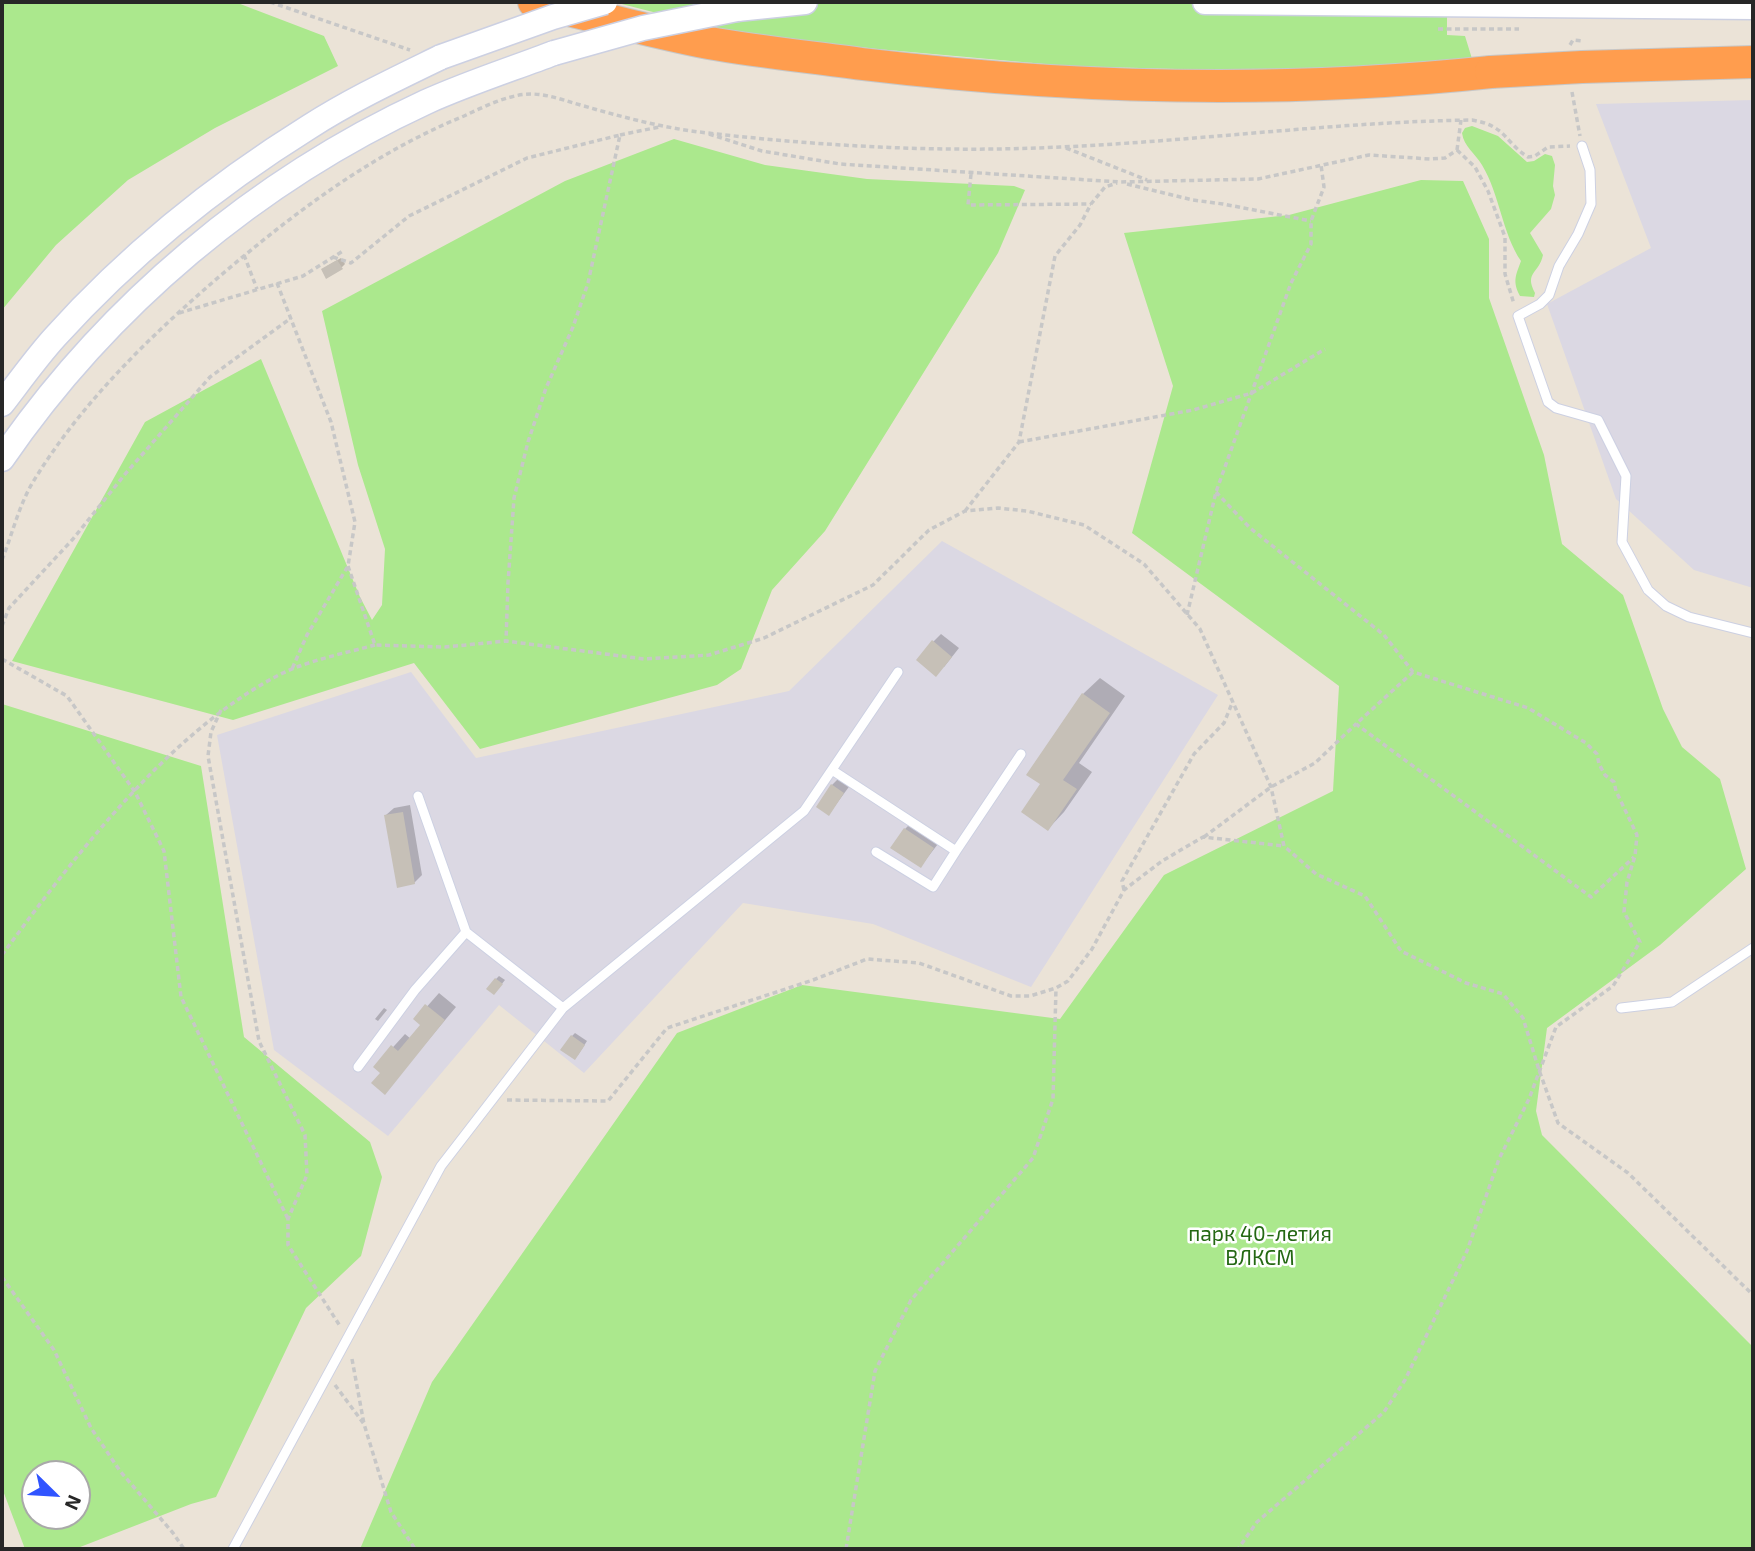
<!DOCTYPE html>
<meta charset="utf-8">
<style>
body{margin:0}
#map{position:relative;width:1755px;height:1551px;overflow:hidden;background:#ebe3d7;font-family:"Exo 2",sans-serif}
canvas{display:block}
.frame{position:absolute;inset:0;border:4px solid #272727;pointer-events:none}
.north{position:absolute;left:21px;top:1460px;width:70px;height:70px;box-sizing:border-box;background:#fff;border:2px solid #a9a9a9;border-radius:50%;rotate:114deg;font-size:19px;font-weight:700;line-height:28px;text-align:center;color:#272727}
.north::after{content:'';display:block;margin:auto;width:24px;height:32px;background:#3054ff;clip-path:polygon(50% 0,100% 100%,50% 72%,0 100%)}
</style>
<div id="map">
<canvas width="1755" height="1551"></canvas>
<div class="frame"></div>
<div class="north">N</div>
</div>
<script>
const ctx = document.querySelector('canvas').getContext('2d');
ctx.lineJoin = 'round';
function fill(path, color) {
  ctx.fillStyle = color;
  ctx.fill(path, 'evenodd');
}
function trace(path, color, width, dash) {
  ctx.strokeStyle = color;
  ctx.lineWidth = width;
  ctx.lineCap = dash ? 'butt' : 'round';
  ctx.setLineDash(dash || []);
  ctx.stroke(path);
}
function drawText(font, color, halo, rows, align = 'center') {
  ctx.font = font + ' "Exo 2",sans-serif';
  ctx.lineWidth = 5;
  ctx.setLineDash([]);
  ctx.textBaseline = 'middle';
  ctx.strokeStyle = halo;
  ctx.fillStyle = color;
  for (const [text, x, y, turn = 0] of rows) {
    ctx.save();
    ctx.translate(x, y);
    ctx.rotate((+turn || 0) * Math.PI / 180);
    ctx.textAlign = isNaN(turn) ? turn : align;
    if (halo) ctx.strokeText(text, 0, 0);
    ctx.fillText(text, 0, 0);
    ctx.restore();
  }
}
fill(new Path2D(`
 M1753,100V588L1694,570L1616,499L1547,304L1651,248L1596,104Z
 M942,541L1218,695L1031,987L873,924L743,903L584,1073L499,1005L388,1136L274,1050L217,735L411,672L476,758L789,691Z`), '#dbd8e3');
fill(new Path2D(`
 M2,2H235L324,36L338,66L215,128L128,180L56,245L2,310Z
 M614,2H1447V35L1465,36L1473,62L1247,71L1067,66L877,49L731,32Z
 M1472,126L1498,136L1527,162L1534,161L1545,154L1552,156L1555,165L1553,186L1555,195L1551,209L1530,233L1543,255C1539,274 1524,272 1535,293L1534,297L1520,296C1512,281 1516,275 1521,261C1502,233 1500,195 1482,165C1475,153 1464,147 1462,133L1465,128Z
 M674,139L765,165L867,179L1014,186L1025,190L998,253L825,531L772,590L741,669L717,685L480,749L414,663L233,720L12,661L145,422L261,359L360,597L372,620L382,605L385,549L358,465L322,311L565,181Z
 M1421,180L1463,181L1489,239V298L1544,455L1562,544L1623,595L1663,709L1682,747L1720,779L1746,869L1660,945L1547,1028L1536,1111L1542,1135L1753,1347V1549H360L432,1382L677,1033L802,985L1060,1019L1164,875L1333,791L1339,686L1132,533L1173,386L1124,233L1289,215Z
 M2,704L201,766L244,1037L370,1142L382,1177L361,1256L306,1308L216,1497L191,1504L75,1549H25L2,1488ZM77,1474V1516H35V1474Z`), '#abe88d');
fill(new Path2D(`
 M341,258L345,264L342,267L327,266Z
 M941,634L959,648L944,667L933,642Z
 M1100,678L1125,696L1079,763L1092,772L1064,812L1048,829L1043,784L1083,694Z
 M840,777L851,784L829,814L832,785Z
 M410,805L422,875L414,883L386,815L394,808Z
 M913,821L941,840L921,866L905,829Z
 M499,976L505,980L497,990L496,979Z
 M439,993L456,1007L385,1092L382,1073L375,1067L405,1034L411,1039L422,1024L416,1019Z
 M384,1008L387,1010L378,1021L375,1019Z
 M575,1033L587,1041L578,1055L572,1036Z`), '#0003');
fill(new Path2D(`
 M337,260L343,269L326,279L321,269Z
 M932,640L952,657L936,677L916,660Z
 M1082,693L1110,713L1063,780L1077,789L1048,831L1021,812L1040,784L1026,775Z
 M831,784L844,793L829,816L816,807Z
 M403,812L415,884L397,888L384,815Z
 M904,828L934,848L921,868L890,848Z
 M495,978L503,984L494,995L486,989Z
 M425,1004L445,1020L385,1095L371,1083L380,1073L373,1067L391,1045L398,1051L420,1025L413,1019Z
 M571,1035L585,1045L575,1060L560,1050Z`), '#c6c0b7');
const lane = new Path2D(`
 M1582,146L1590,170L1591,204L1578,234L1559,266L1549,295L1540,304L1518,316L1548,402L1556,408L1598,420L1626,476L1622,542L1648,590L1666,606L1689,617L1753,633
 M832,770L956,851L1021,754
 M418,796L466,932L563,1008
 M876,852L933,887L956,851
 M1621,1008L1672,1002L1753,948
 M358,1067L415,990L466,932
 M233,1549L441,1166L563,1008L804,811L898,672`);
const secondary = new Path2D(`
 M1205,2L1753,7
 M737,9L805,2
 M2,404C19,382 36,358 55,337C128,256 216,185 309,127C351,100 396,79 441,57
 M2,459C107,306 257,180 426,102C468,83 512,69 554,53`);
const highway = new Path2D(`
 M534,2C592,15 651,32 709,43C760,52 811,57 862,64C1071,89 1281,94 1491,72`);
trace(lane, '#ccd0e2', 11);
trace(secondary, '#ccd0e2', 27);
trace(highway, '#c7c7c7', 34);
trace(new Path2D(`
 M270,2L410,50
 M1438,29H1519
 M1570,45L1573,40L1584,41
 M1572,92L1580,136
 M709,134L762,151L840,164L1120,182L1258,179L1369,155L1430,159L1445,158L1457,150
 M620,135L659,127
 M1066,148L1147,180
 M1457,150L1475,167L1488,191L1505,237V274L1514,304
 M1457,150L1461,120
 M971,174L968,205L1091,204
 M1127,184L1193,200L1223,204L1311,221
 M244,255L257,289
 M333,257L351,263L409,216L527,158L620,135L588,283L573,327L546,388L528,442L514,498L508,583L506,641
 M277,283L331,422L355,522L348,566L307,635L292,669
 M179,313L303,276L343,251
 M1019,442L1193,410L1252,393L1325,349
 M1216,492L1250,528L1384,635L1413,672L1528,708L1586,743L1597,754L1599,764L1605,775L1614,782L1616,791L1637,835L1635,856L1627,882L1624,912L1640,942L1613,986L1556,1027L1529,1099L1499,1159L1467,1251L1405,1380L1384,1412L1257,1522L1238,1549
 M965,511L1019,442L1055,256L1080,225L1091,204L1105,187L1117,183
 M2,560C12,535 19,505 33,482C79,406 146,340 213,282C290,216 369,155 464,116C479,109 495,101 511,97C538,89 558,99 584,106C622,117 660,127 699,132C818,146 940,153 1060,147C1198,141 1334,122 1472,120C1507,126 1504,142 1528,157L1535,156L1548,147L1570,146
 M348,566L375,645L445,647L506,641L644,659L709,655L764,638L873,585L929,530L965,511L998,508L1027,511L1084,525L1144,564L1200,629L1271,787L1284,846L1316,874L1365,896L1401,951L1466,983L1503,994L1523,1018L1539,1070L1558,1123L1628,1173L1753,1295
 M1187,615L1216,492L1291,283L1311,244V221L1324,187L1321,165
 M2,626L9,608L73,539L126,473L210,377L291,318
 M2,659L67,696L135,792L164,851L181,997L288,1219
 M1413,672L1356,724L1591,897L1634,857
 M221,710L211,732L208,756L259,1041L305,1135L307,1175L288,1219V1245L340,1326
 M1204,837L1271,787L1315,763L1356,724
 M1124,890L1122,881L1194,754L1224,723L1233,701
 M2,955C74,857 165,737 273,678C304,661 342,654 375,645
 M507,1100L608,1101L667,1028L813,980L867,959L919,963L1011,996H1030L1056,988L1068,981L1092,949L1124,890L1162,861L1203,837L1284,846
 M2,1277L54,1350L91,1428L120,1471L173,1533L184,1549
 M352,1359L364,1424
 M335,1385L364,1424L391,1512L415,1549
 M846,1549L875,1371L911,1300L1033,1158L1053,1099L1056,988`), '#c7c7c7', 3.5, [5, 3.5]);
trace(lane, '#fff', 9);
trace(secondary, '#fff', 24);
trace(highway, '#ff9d4e', 32);
const secondaryBridge = new Path2D(`
 M554,53L643,28L737,9
 M441,57L553,17L605,2`);
const highwayBridge = new Path2D(`
 M1491,72L1582,67L1753,62`);
trace(secondaryBridge, '#ccd0e2', 27, []);
trace(highwayBridge, '#c7c7c7', 34, []);
trace(secondaryBridge, '#fff', 24);
trace(highwayBridge, '#ff9d4e', 32);
drawText('21px', '#246813', '#fff', [
 ["парк 40-летия",1260,1234],
 ["ВЛКСМ",1260,1258]
]);
</script>
